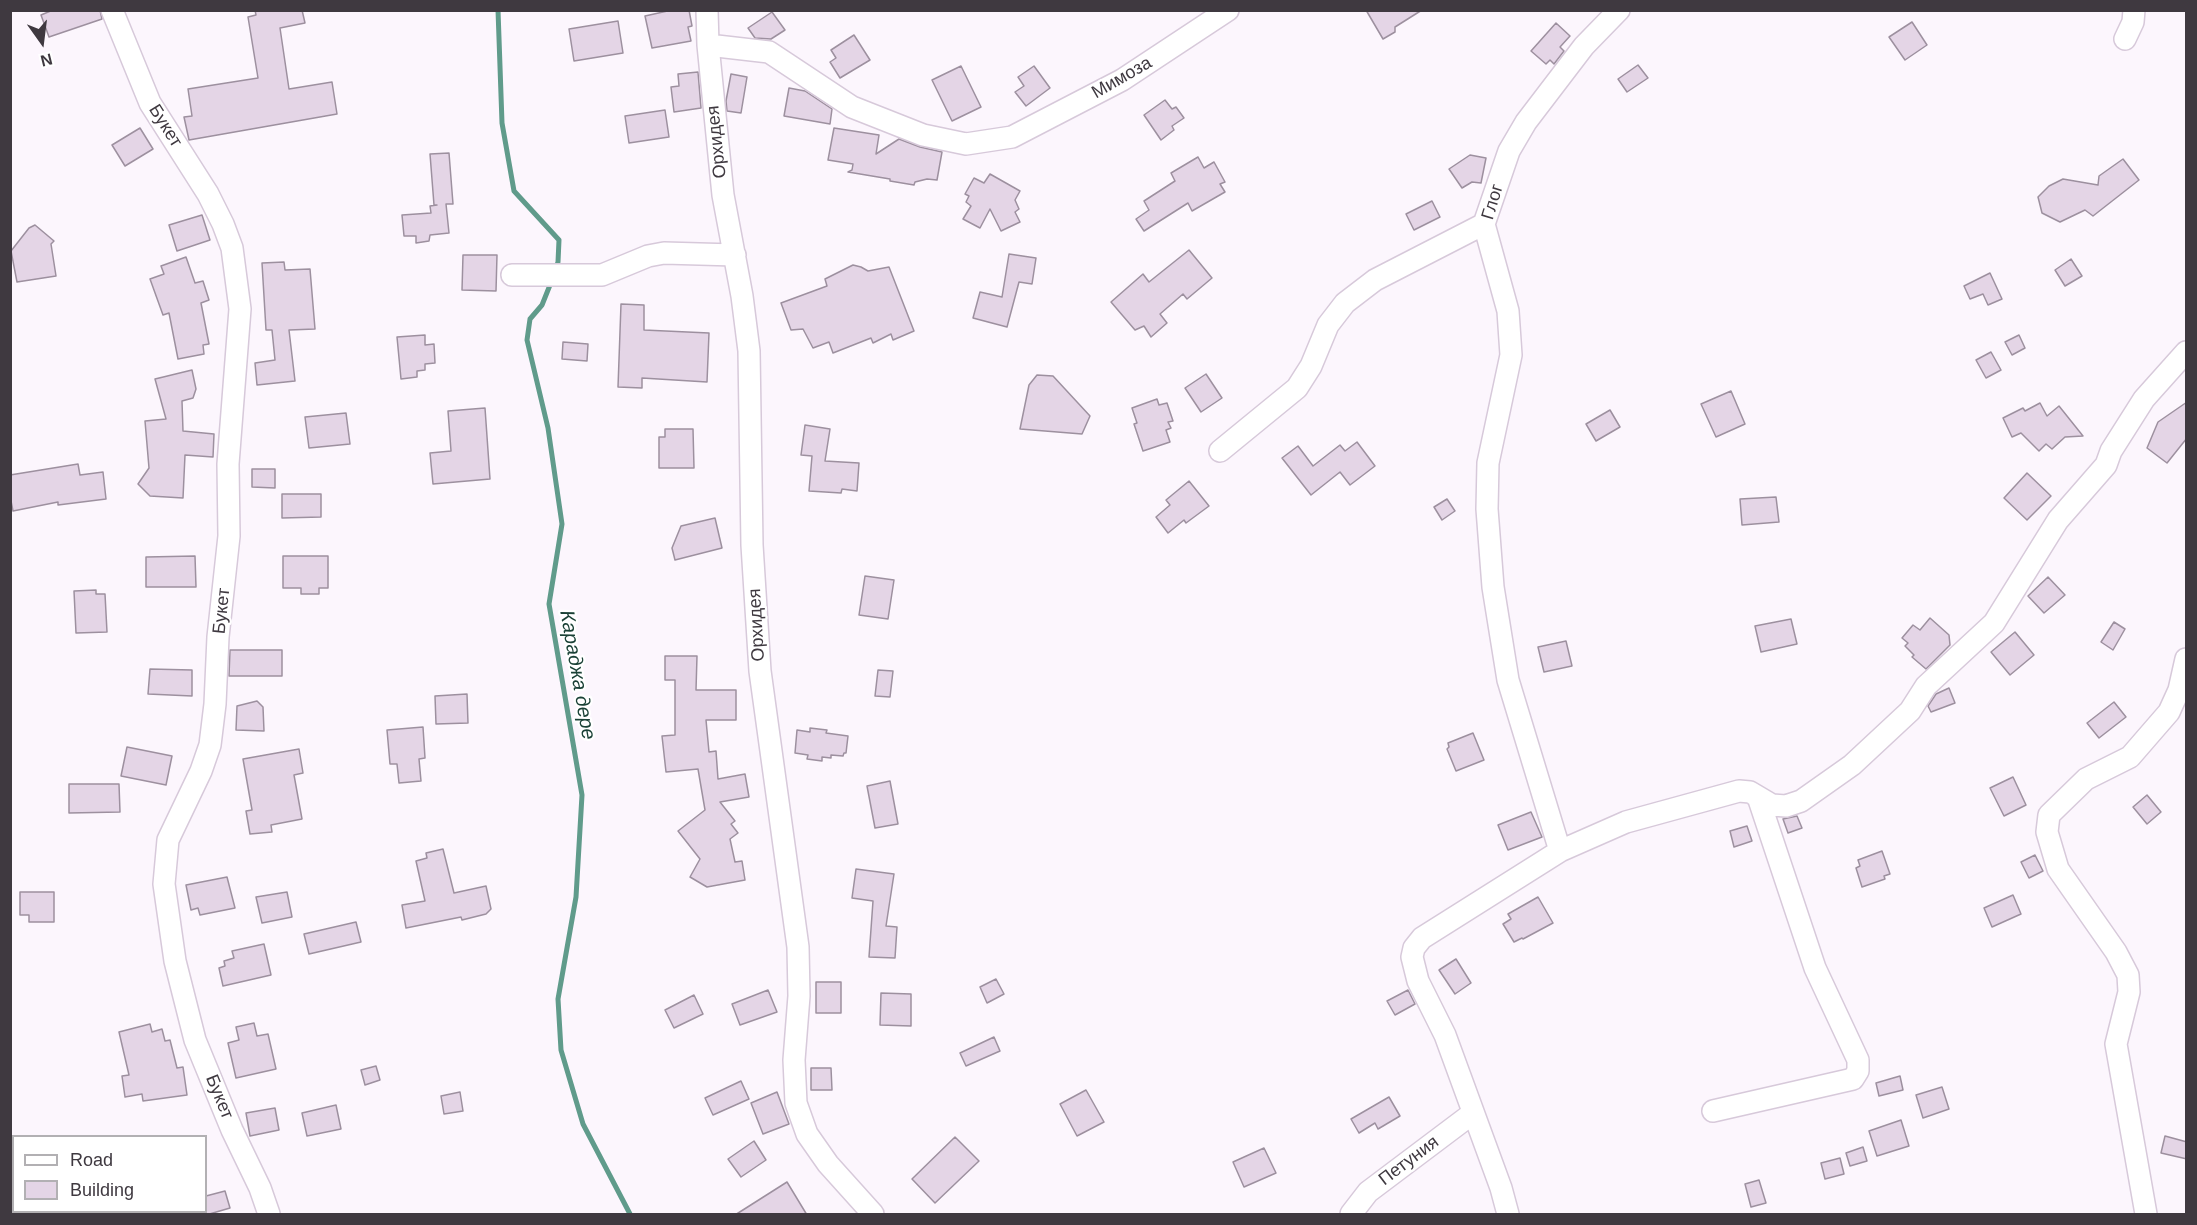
<!DOCTYPE html>
<meta charset="utf-8">
<style>
body{margin:0}
#map{position:relative;width:2197px;height:1225px;overflow:hidden;background:#fcf6fd;font-family:Arial,sans-serif}
canvas{display:block}
.frame{position:absolute;inset:0;border:12px solid #3f3940;pointer-events:none}
.legend{position:absolute;left:12px;top:1135px;width:195px;height:78px;box-sizing:border-box;background:#fff;border:2px solid #b2b0b3;margin:0;padding:8px 10px;list-style:none;font-size:18px;color:#3f3940}
.legend li{display:flex;align-items:center;gap:12px;height:30px}
.legend b{width:30px;border:2px solid #b2b0b3}
.north{position:absolute;left:12px;top:12px;width:60px;height:60px;-webkit-text-stroke:4px #fff;paint-order:stroke;rotate:166deg;font-size:16px;font-weight:700;line-height:24px;text-align:center;color:#3f3940}
.north::after{content:'';display:block;margin:auto;width:21px;height:27px;background:#3f3940;clip-path:polygon(50% 0,100% 100%,50% 72%,0 100%)}
</style>
<div id="map">
<canvas width="2197" height="1225"></canvas>
<div class="frame"></div>
<ul class="legend">
<li><b style="height:8px;background:#fff"></b>Road</li>
<li><b style="height:16px;background:#e4d5e6"></b>Building</li>
</ul>
<div class="north">N</div>
</div>
<script>
const ctx = document.querySelector('canvas').getContext('2d');
ctx.lineJoin = 'round';
function trace(path, color, width, dash) {
  ctx.strokeStyle = color;
  ctx.lineWidth = width;
  ctx.lineCap = dash ? 'butt' : 'round';
  ctx.setLineDash(dash || []);
  ctx.stroke(path);
}
function fill(path, color) {
  ctx.fillStyle = color;
  ctx.fill(path, 'evenodd');
}
function drawText(font, color, halo, rows, align = 'center') {
  ctx.font = font + ' Arial,sans-serif';
  ctx.lineWidth = 4.5;
  ctx.setLineDash([]);
  ctx.textBaseline = 'middle';
  ctx.strokeStyle = halo;
  ctx.fillStyle = color;
  for (const [text, x, y, turn = 0] of rows) {
    ctx.save();
    ctx.translate(x, y);
    ctx.rotate((+turn || 0) * Math.PI / 180);
    ctx.textAlign = isNaN(turn) ? turn : align;
    if (halo) ctx.strokeText(text, 0, 0);
    ctx.fillText(text, 0, 0);
    ctx.restore();
  }
}
trace(new Path2D(`
 M498,10L502,123L514,191L559,240L558,262L555,271
 M552,280L542,305L530,319L527,340L548,428L562,524L549,604L582,795L576,897L558,999L561,1050L583,1124L630,1214`), '#609b8b', 5);
const building = new Path2D(`
 M53,10H100L102,19L49,37L41,15Z
 M255,10H302L305,23L280,28L289,89L332,82L337,114L189,140L184,117L192,116L188,89L258,78L248,17L256,15Z
 M672,10H689L692,26L688,27L691,41L652,48L645,16Z
 M1366,10H1422L1395,27V32L1383,39Z
 M772,12L785,30L771,39L755,38L748,28Z
 M618,21L623,53L574,61L569,29Z
 M1912,22L1927,45L1905,60L1889,37Z
 M1556,23L1570,36L1560,47L1564,51L1554,64L1550,60L1546,64L1531,51Z
 M854,35L870,60L840,78L830,62L836,58L831,50Z
 M1638,65L1648,78L1627,92L1618,79Z
 M961,66L981,107L952,121L932,80Z
 M1034,66L1050,88L1026,106L1015,92L1024,86L1018,77Z
 M698,72L701,108L674,112L671,87L679,86L678,74Z
 M731,74L747,77L741,113L727,111L726,101Z
 M789,88L805,91L832,109L830,124L784,116Z
 M1165,100L1172,109L1176,107L1184,118L1172,126L1174,130L1161,140L1144,115Z
 M665,110L669,137L629,143L625,116Z
 M140,128L153,149L125,166L112,145Z
 M834,128L879,135L876,154L899,139L920,147L942,152L937,180L927,179L915,182L914,185L890,181V179L848,172L852,170L853,164L828,160Z
 M449,153L453,204H446L449,233L430,235L429,241L416,243V236H404L402,215L431,213L430,206L437,205H434L430,154Z
 M1470,155L1486,158L1481,183L1472,182L1462,188L1449,169Z
 M1198,157L1204,168L1214,162L1225,182L1220,184L1225,192L1192,211L1188,203L1144,231L1136,219L1149,210L1144,201L1175,181L1171,173Z
 M2123,159L2139,180L2093,216L2085,210L2060,222L2042,213L2038,197L2049,186L2063,179L2098,185L2099,176Z
 M990,174L1020,191L1015,200L1019,209L1015,212L1020,222L1001,231L990,209L980,228L963,219L971,206L966,202L969,196L965,194L974,178L984,183Z
 M1432,201L1440,217L1414,230L1406,214Z
 M202,215L210,240L177,251L169,225Z
 M35,225L54,241L51,244L56,276L17,282L11,251L29,228Z
 M1189,250L1212,278L1187,299L1183,294L1160,314L1167,323L1151,337L1144,326L1135,330L1111,302L1143,274L1149,282Z
 M1009,254L1036,258L1032,284L1019,282L1007,327L973,318L980,292L1002,297Z
 M463,255H497L496,291L462,290Z
 M186,257L195,283L203,281L209,300L201,303L209,344L203,345L204,354L178,359L169,313L163,315L150,279L164,274L161,266Z
 M2071,259L2082,276L2065,286L2055,270Z
 M284,262L285,270L310,269L315,329L289,330L295,381L257,385L255,363L275,360L272,330H266L262,263Z
 M853,265L861,267L868,271L889,267L914,331L893,340L891,334L873,343L871,338L833,353L829,342L813,348L803,329L791,330L781,303L827,286L825,279Z
 M1990,273L2002,299L1988,305L1983,294L1970,299L1964,286Z
 M621,304L644,305V330L709,333L707,382L642,378V388L618,387Z
 M425,335V345L434,344L435,363L425,364V370L417,371V377L401,379L397,337Z
 M2019,335L2025,348L2012,355L2005,342Z
 M563,342L588,344L587,361L562,359Z
 M1991,352L2001,370L1986,378L1976,360Z
 M192,370L196,389L193,398L182,401L183,431L214,434L213,457L185,455L183,498L150,496L138,484L149,468L145,421L166,419L155,379Z
 M1206,374L1222,398L1201,412L1185,388Z
 M1037,375L1053,376L1090,416L1082,434L1020,429L1029,385Z
 M1731,391L1745,424L1716,437L1701,404Z
 M1157,399L1159,405L1167,403L1173,421L1168,422L1171,428L1166,430L1170,442L1143,451L1134,424L1137,423L1132,408Z
 M2187,402V438L2167,463L2147,448L2158,422Z
 M2040,403L2047,416L2059,406L2083,436L2065,437L2052,449L2046,444L2039,451L2021,433L2012,437L2003,418L2023,408L2025,411Z
 M485,408L490,479L433,484L430,453L451,451L448,411Z
 M1610,410L1620,427L1596,441L1586,424Z
 M346,413L350,444L309,448L305,417Z
 M805,425L830,429L825,461L859,463L857,491L842,489L841,493L809,491L812,456L801,455Z
 M665,429H693L694,468H659V437H665Z
 M1357,442L1375,466L1350,485L1340,472L1311,495L1282,458L1298,446L1313,466L1340,445L1345,451Z
 M78,464L80,475L103,472L106,499L58,505V502L13,511L10,496V475Z
 M252,469H275V488L252,487Z
 M2027,473L2051,496L2027,520L2004,498Z
 M1189,481L1209,506L1186,523L1184,520L1168,533L1156,517L1170,505L1166,500Z
 M282,494H321V517L282,518Z
 M1776,497L1779,522L1742,525L1740,499Z
 M1447,499L1455,511L1442,520L1434,507Z
 M715,518L722,548L675,560L672,548L681,526Z
 M195,556L196,587H146V557Z
 M283,556H328V588H319V594H301V588H283Z
 M865,576L894,580L888,619L859,615Z
 M2048,577L2065,595L2044,613L2028,596Z
 M96,590V594H105L107,632L76,633L74,591Z
 M1930,618L1949,635L1950,645L1926,669L1912,657L1914,655L1905,646L1908,643L1902,638L1913,625L1920,630Z
 M1791,619L1797,644L1761,652L1755,626Z
 M2114,622L2125,629L2113,650L2101,642Z
 M2015,632L2034,655L2010,675L1991,652Z
 M1566,641L1572,666L1544,672L1538,647Z
 M230,650H282V676H229Z
 M665,656H697L696,690H736V720H706L709,752L716,751L718,779L745,774L749,797L720,802L735,821L731,824L738,833L730,839L735,862L742,861L745,880L707,887L690,877L700,859L678,831L705,810L698,769L666,772L662,736L675,735V680H665Z
 M150,669L192,670V696L148,694Z
 M878,670L893,671L890,697L875,696Z
 M1949,688L1955,703L1931,712L1928,706L1936,694Z
 M467,694L468,723L436,724L435,696Z
 M257,701L263,707L264,731L236,730L237,706Z
 M2114,702L2126,717L2099,738L2087,723Z
 M423,727L425,758L419,759L421,781L399,783L397,764H390L387,730Z
 M810,728L827,730L826,733L848,736L846,753H844L843,756L831,755V758L822,757V761L807,759L808,755L795,753L797,730L810,732Z
 M1473,733L1484,760L1456,771L1447,749L1449,747L1448,743Z
 M127,747L172,756L166,785L121,776Z
 M299,749L303,773L294,775L302,819L271,825L272,832L250,834L246,811L252,810L243,759Z
 M2013,777L2026,805L2004,816L1990,788Z
 M890,781L898,824L875,828L867,786Z
 M69,784H119L120,812L69,813Z
 M2147,795L2161,812L2147,824L2133,807Z
 M1531,812L1542,837L1508,850L1498,825Z
 M1797,816L1802,828L1788,833L1783,819Z
 M1747,826L1752,841L1734,847L1730,831Z
 M443,849L454,893L486,886L491,909L486,914L462,920L461,917L406,928L402,905L425,901L416,861L427,858L426,853Z
 M1882,851L1890,874L1884,876L1885,879L1862,887L1856,868L1860,866L1858,860Z
 M2035,855L2043,871L2029,878L2021,862Z
 M856,869L894,874L886,926L897,927L895,958L869,957L873,901L852,898Z
 M227,877L235,908L200,915L198,908L191,910L186,885Z
 M20,892H54V922H29V915H20Z
 M287,892L292,917L262,923L256,897Z
 M2013,895L2021,914L1992,927L1984,908Z
 M1538,897L1553,923L1523,939L1522,938L1514,942L1503,924L1511,919L1508,914Z
 M356,922L361,942L309,954L304,934Z
 M264,944L271,975L223,986L219,968L225,966L224,961L234,958L232,951Z
 M1456,959L1471,983L1455,994L1439,970Z
 M996,979L1004,994L987,1003L980,987Z
 M816,982H841V1013H816Z
 M768,990L777,1012L740,1025L732,1004Z
 M1408,990L1415,1004L1395,1015L1387,1001Z
 M881,993L911,994V1026L880,1025Z
 M694,995L703,1014L674,1028L665,1010Z
 M254,1023L257,1036L268,1034L276,1069L236,1078L228,1043L239,1040L236,1027Z
 M150,1024L152,1032L162,1029L165,1041L170,1040L177,1068L183,1067L187,1095L143,1101L142,1094L125,1097L122,1076L129,1075L119,1032Z
 M994,1037L1000,1051L966,1066L960,1053Z
 M376,1066L380,1080L365,1085L361,1070Z
 M811,1068H831L832,1090H811Z
 M1900,1076L1903,1090L1879,1096L1876,1083Z
 M741,1081L749,1099L713,1115L705,1098Z
 M1942,1087L1949,1109L1923,1118L1916,1095Z
 M1086,1090L1104,1122L1077,1136L1060,1104Z
 M460,1092L463,1111L444,1114L441,1096Z
 M777,1092L789,1124L763,1134L751,1103Z
 M1389,1097L1400,1116L1378,1129L1375,1123L1359,1133L1351,1119Z
 M336,1105L341,1129L307,1136L302,1113Z
 M275,1108L279,1130L250,1136L246,1113Z
 M1901,1120L1909,1146L1877,1156L1869,1131Z
 M2165,1136L2187,1142V1159L2161,1153Z
 M955,1137L979,1161L935,1203L912,1179Z
 M754,1141L766,1160L741,1177L728,1159Z
 M1863,1147L1867,1161L1850,1166L1846,1153Z
 M1264,1148L1276,1173L1244,1187L1233,1162Z
 M1840,1158L1844,1174L1825,1179L1821,1163Z
 M1759,1180L1766,1203L1751,1207L1745,1184Z
 M787,1182L807,1215H735Z
 M225,1191L230,1208L206,1215V1196Z`);
fill(building, '#e4d5e6');
trace(building, '#9d909f', 1.5);
const minor = new Path2D(`
 M112,10L150,103L208,194L223,224L232,248L240,309L228,464L229,536L218,637L215,704L210,745L201,771L168,840L164,884L175,961L195,1040L232,1130L260,1188L269,1214
 M707,10L708,45L723,195L742,296L749,351L752,545L760,671L798,947L799,996L794,1060L796,1103L807,1134L828,1164L873,1214
 M2125,39L2133,22L2134,10
 M708,45L769,52L852,107L923,135L966,144L1012,137L1122,80L1228,10
 M512,275H602L648,256L664,253L735,255
 M1220,451L1297,388L1311,366L1328,325L1345,303L1375,280L1484,224
 M1560,851L1508,680L1493,587L1487,509L1488,463L1511,355L1508,311L1484,224L1509,151L1526,122L1584,46L1619,10
 M1713,1111L1853,1079L1858,1071V1060L1815,968L1758,797
 M1351,1214L1368,1192L1473,1113
 M1508,1214L1501,1188L1445,1035L1418,981L1412,957L1414,948L1422,938L1560,851L1626,822L1739,791L1750,792L1772,805L1786,806L1801,801L1852,765L1910,711L1926,686L1994,623L2058,520L2106,465L2111,451L2144,399L2186,352
 M2146,1214L2116,1044L2129,992L2128,975L2116,952L2058,869L2047,832L2049,815L2086,779L2130,757L2169,712L2179,690L2186,659`);
trace(minor, '#d7c9da', 24);
trace(minor, '#fff', 21);
drawText('18px', '#3f3940', '#fff', [
 ["Мимоза",1122,78,-30],
 ["Букет",165,126,58],
 ["Орхидея",717,142,-96],
 ["Глог",1493,202,-73],
 ["Букет",222,611,-84],
 ["Орхидея",757,625,-93],
 ["Букет",219,1097,68],
 ["Петуния",1409,1161,-37]
]);
drawText('italic 20px', '#1a4136', '#fff', [
 ["Караджа дере",577,675,80]
]);
</script>
